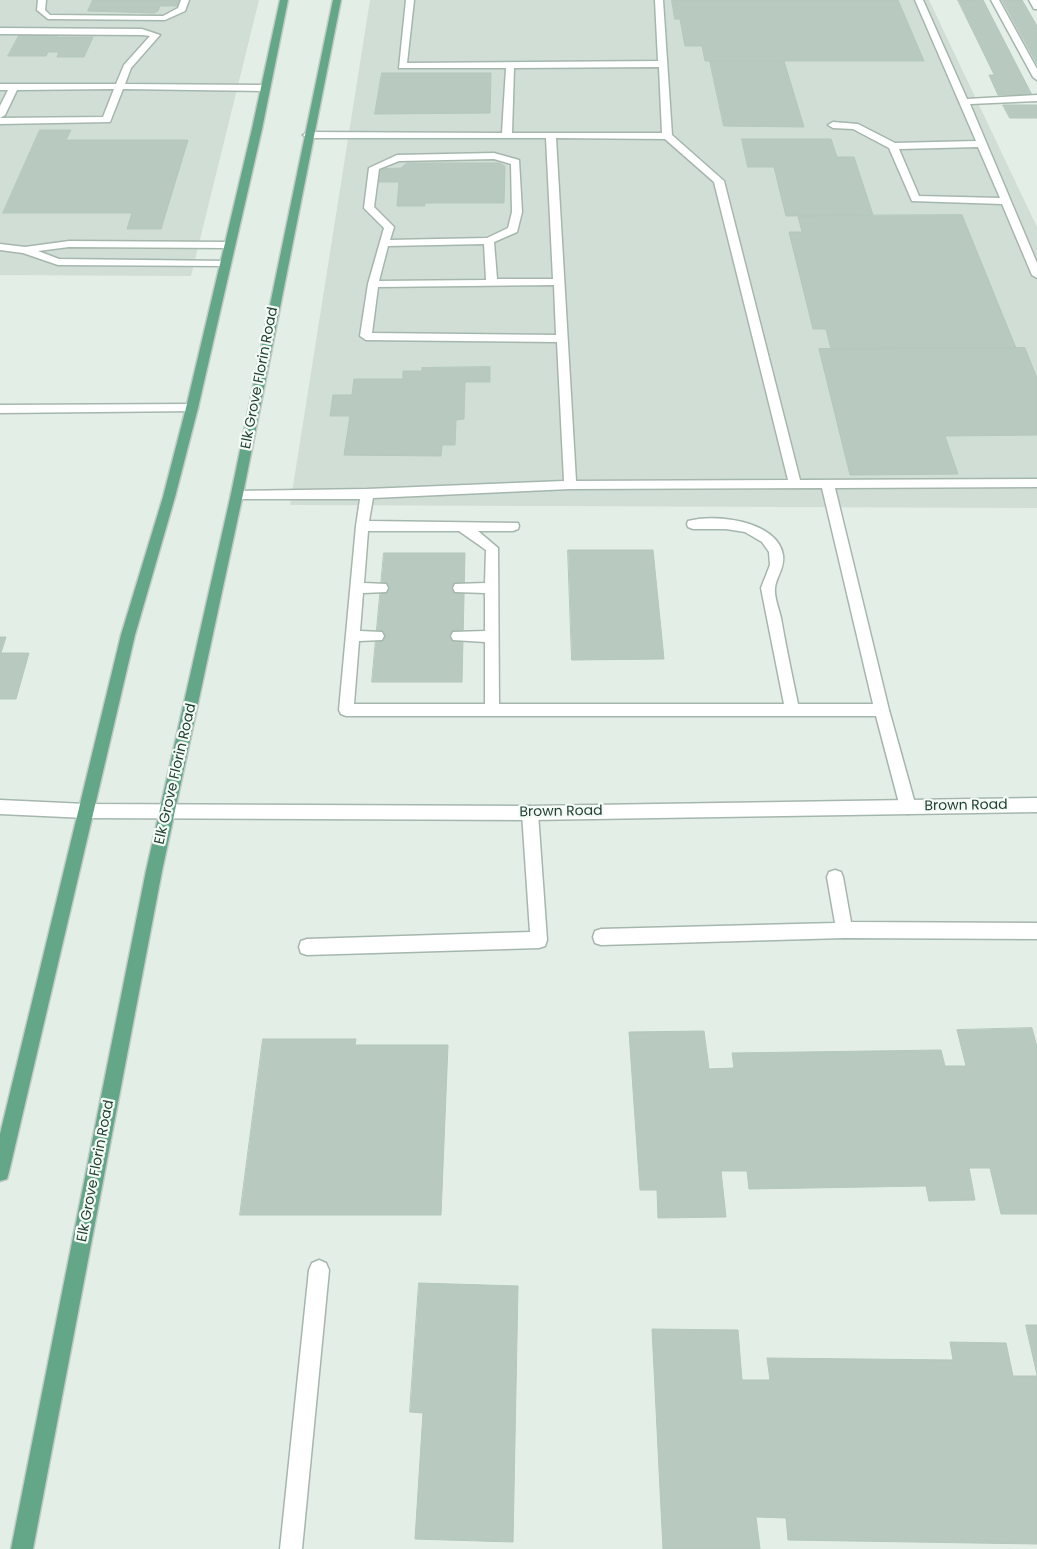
<!DOCTYPE html>
<style>
body{margin:0}
canvas{display:block;background:#e3eee7}
</style>
<canvas width="1037" height="1549"></canvas>
<script>
const ctx = document.querySelector('canvas').getContext('2d');
ctx.lineJoin = 'round';
function fill(path, color) {
  ctx.fillStyle = color;
  ctx.fill(path, 'evenodd');
}
function trace(path, color, width, dash) {
  ctx.strokeStyle = color;
  ctx.lineWidth = width;
  ctx.lineCap = dash ? 'butt' : 'round';
  ctx.setLineDash(dash || []);
  ctx.stroke(path);
}
function drawText(font, color, halo, rows, align = 'center') {
  ctx.font = font + ' Poppins,sans-serif';
  ctx.lineWidth = 4.5;
  ctx.setLineDash([]);
  ctx.textBaseline = 'middle';
  ctx.strokeStyle = halo;
  ctx.fillStyle = color;
  for (const [text, x, y, turn = 0] of rows) {
    ctx.save();
    ctx.translate(x, y);
    ctx.rotate((+turn || 0) * Math.PI / 180);
    ctx.textAlign = isNaN(turn) ? turn : align;
    if (halo) ctx.strokeText(text, 0, 0);
    ctx.fillText(text, 0, 0);
    ctx.restore();
  }
}
fill(new Path2D(`
 M0,0H259L191,276L0,275Z
 M370,0H929L1037,227V508L290,505Z`), '#d1ded5');
const building = new Path2D(`
 M93,0H180L178,6H160L158,11L154,13L88,11Z
 M672,0H898L924,61H705L702,46H685L680,19H675Z
 M958,0H983L1032,95H998L989,75H994Z
 M1002,0H1022L1037,26V64Z
 M20,34H58L56,37H93L84,57H57L59,52H48L46,56H8Z
 M710,61H784L804,127L724,126Z
 M382,73H491L490,113L375,114Z
 M1003,105H1037V118H1010Z
 M40,130H71L66,140H188L161,229H127L132,213H3Z
 M742,139H831L837,157H854L873,215L786,216L774,167H748Z
 M407,163H499L505,166L504,203H425V206H397L399,182H375L377,169L401,168Z
 M962,215L1016,348L831,349L826,329H813L789,232H802L798,216Z
 M1025,348L1037,378V435L945,436L958,474L850,475L819,349Z
 M490,367V382H465L464,419L456,420L455,445H442L441,456L344,455L350,416H330L333,395H352L354,379H403V371H422V368Z
 M568,550H653L664,659L572,660Z
 M384,553H465L462,682H372Z
 M0,637H6L1,653H29L16,699H0Z
 M1032,1028L1037,1047V1214H1001L990,1168H969L975,1200L929,1201L926,1186L749,1189L747,1171H721L726,1217L658,1218L657,1190H640L629,1032L704,1031L709,1069L734,1068L732,1053L941,1050L945,1066H966L957,1030Z
 M263,1039H356L355,1045H448L441,1215H240Z
 M419,1283L518,1286L513,1542L415,1539L423,1413L410,1412Z
 M1026,1325H1037V1544L788,1540L786,1518L756,1517L760,1549H663L652,1329L738,1330L742,1380H770L767,1358L953,1360L950,1342L1006,1343L1013,1376H1037Z`);
fill(building, '#b8c9bf');
trace(building, '#b4c8bc', 1);
const lane = new Path2D(`
 M38,0H46L45,10L50,15L163,16L178,8L181,0H189L185,11L165,20L48,19L37,10Z
 M406,0H414L407,63L658,61L655,0H663L672,135L724,181L800,480L1037,479V487L835,488L889,710L916,807L913,812L908,814L903,812L900,807L876,716H346L341,714L339,710L356,526L360,499H237L233,497L231,494L233,491L367,489L564,481L557,342L366,340L360,336L368,284L384,228L364,208L369,168L397,155L494,153L519,160L522,212L517,232L494,242L497,279H553L546,138H308L303,135L308,132L502,133L506,68H399ZM659,67L662,133H512L514,68ZM556,138L665,139L714,182L788,480L576,481ZM494,159L511,164L512,212L508,228L487,238L390,240L394,227L374,207L379,169L399,161ZM484,244L486,280L379,281L388,246ZM554,285L556,335L372,333L378,287ZM822,488L873,704H798C792,675 786,647 781,618C779,609 774,597 775,588C776,577 785,568 783,555C778,521 715,513 688,521L687,524L688,527L693,529H726L745,532L762,542L769,552L770,565L761,588L784,704H499L498,548L478,531H513L518,529L519,526L518,523L369,521L373,498L570,489ZM368,531H459L486,550L485,583L455,584L453,588L455,592L485,593V631L453,632L451,636L453,640L485,642V704H354L359,641L382,640L384,636L382,632L360,631L363,593L386,592L388,588L386,584L364,583Z
 M915,0H923L967,99L1037,95V101L970,104L1037,263V278L1032,275L1002,204L912,201L889,148L853,129L833,128L828,125L833,122L858,124L895,143L976,141ZM978,147L1000,198L919,196L899,149Z
 M991,0H999L1037,69V80L1033,77Z
 M1029,0H1037V9H1034Z
 M0,28L142,29L160,35L131,68L125,84L265,85L269,88L265,91L123,89L110,122L0,124V118L103,117L114,89L17,90L5,115L0,118V106L8,90H0V84H116L124,65L150,36L142,35L0,34Z
 M69,241L230,242L235,245L230,248L69,247L38,251L59,259L229,261L230,263L229,265L225,266L58,265L23,253L0,250V244L25,247Z
 M192,404L198,408L196,411L0,413V405Z
 M530,806L535,808L538,813L547,940L545,946L539,948L307,955L301,953L299,947L301,941L307,939L530,932L522,813L525,808Z
 M835,870L841,872L843,877L851,922L1037,923V939L844,938L601,945L595,943L593,937L595,931L601,929L835,923L827,877L829,872Z
 M319,1260L326,1263L329,1270L302,1549H280L309,1270L312,1263Z`);
const street = new Path2D(`
 M1037,798V812L530,820L86,818L0,814V800L86,804L530,806Z`);
const primary = new Path2D(`
 M280,0H288L262,129L198,408L175,497L135,635L9,1172L7,1179L0,1181V1134L121,635L163,497L186,408L252,129Z
 M333,0H341L243,494L162,871L33,1549H11L146,871L231,494Z`);
trace(lane, '#a5b7ad', 3);
trace(street, '#a5b7ad', 3);
trace(primary, '#c1cac6', 3);
fill(lane, '#fff');
fill(street, '#fff');
fill(primary, '#63a788');
drawText('14px', '#214132', '#f4faf5', [
 ["Elk Grove Florin Road",260,378,-79],
 ["Elk Grove Florin Road",176,774,-77],
 ["Brown Road",966,806,-1],
 ["Brown Road",561,812,-1],
 ["Elk Grove Florin Road",96,1171,-79]
]);
</script>
